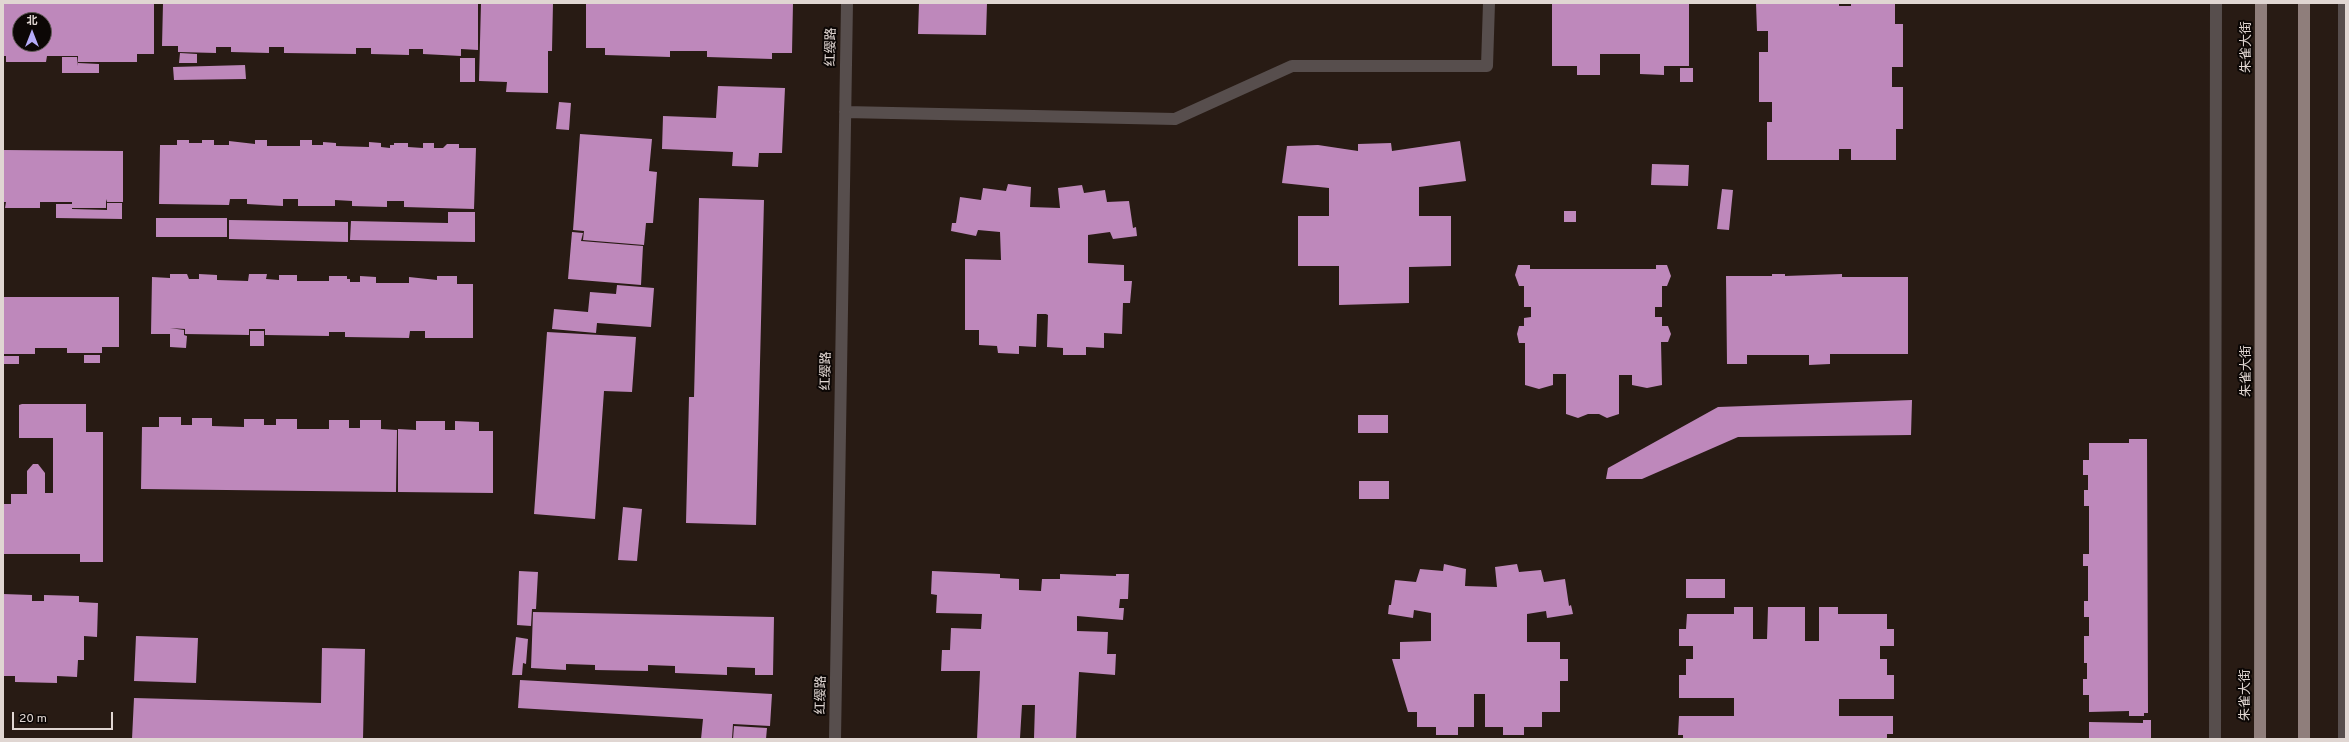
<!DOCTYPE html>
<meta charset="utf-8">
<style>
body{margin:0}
#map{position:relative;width:2349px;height:742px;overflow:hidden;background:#281b14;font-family:Overpass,"Noto Sans SC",sans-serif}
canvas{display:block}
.frame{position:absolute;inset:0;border:4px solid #e0d6d2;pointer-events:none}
.north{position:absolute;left:12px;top:12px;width:40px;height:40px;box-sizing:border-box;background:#0c0705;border:1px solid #615a57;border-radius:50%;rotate:0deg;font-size:11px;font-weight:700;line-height:16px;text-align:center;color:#e0d6d2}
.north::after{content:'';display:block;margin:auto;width:14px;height:18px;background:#b6acf8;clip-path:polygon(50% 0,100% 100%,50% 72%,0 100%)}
.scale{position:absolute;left:12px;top:712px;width:101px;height:18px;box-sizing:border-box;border:2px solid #e0d6d2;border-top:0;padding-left:5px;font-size:12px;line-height:14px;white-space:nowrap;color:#e0d6d2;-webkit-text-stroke:3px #0c0705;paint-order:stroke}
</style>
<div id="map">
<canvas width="2349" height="742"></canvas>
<div class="frame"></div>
<div class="north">北</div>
<div class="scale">20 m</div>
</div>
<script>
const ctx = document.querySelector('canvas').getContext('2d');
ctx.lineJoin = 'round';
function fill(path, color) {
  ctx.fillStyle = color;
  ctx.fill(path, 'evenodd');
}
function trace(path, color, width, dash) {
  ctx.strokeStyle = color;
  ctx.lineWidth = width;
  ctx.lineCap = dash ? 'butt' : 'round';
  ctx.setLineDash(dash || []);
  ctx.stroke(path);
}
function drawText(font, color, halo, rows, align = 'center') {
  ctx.font = font + ' Overpass,"Noto Sans SC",sans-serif';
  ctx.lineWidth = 4;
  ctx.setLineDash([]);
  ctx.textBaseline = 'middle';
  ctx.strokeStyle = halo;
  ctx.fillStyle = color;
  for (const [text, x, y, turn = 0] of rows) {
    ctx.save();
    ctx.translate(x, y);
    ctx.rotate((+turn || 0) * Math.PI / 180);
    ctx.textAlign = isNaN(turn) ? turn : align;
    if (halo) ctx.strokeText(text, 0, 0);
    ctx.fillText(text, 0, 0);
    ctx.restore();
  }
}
fill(new Path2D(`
 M3,3H154V54H137V62H78V56H47L46,62H6V56H3ZM20,20H44V44H20Z
 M163,3H478V50L461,49V56L423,54V49H409V55L371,54V48H356V54L284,53V47H269V53L231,52V47H216V53L178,52V46H162Z
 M481,3H553L552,51H548V93L506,92L507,82L479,81Z
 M586,3H793L792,53H772V59L707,57V51H670V57L605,55V48H586Z
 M919,3H987L986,35L918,34Z
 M1552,3L1689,4V66H1664V75L1640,74V54H1600V75H1577V66H1552Z
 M1756,3H1839V6H1851V3H1895V24H1903V67H1892V87H1903V129H1896V160H1851V149H1839V160H1767V122H1772V102H1759V52H1768V31H1757Z
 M180,53L197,54V63H179Z
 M62,57H77L78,66V63L99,64V73H62Z
 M460,58H475V82H460Z
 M245,65L246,79L174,80L173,67Z
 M1680,68H1693V82H1680Z
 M718,86L785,88L782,153H759L758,167L732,166L733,152L662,149L663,116L716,118Z
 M559,102L571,103L569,130L556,129Z
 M580,134L652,139L649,171L657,172L653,223H646L644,245L583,240L584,231L573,230Z
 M177,140H189V143H202V140H214V145H229V141L255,144V140H267V146H300V140H312V145H323V142L336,143V146L369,147V142L381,143V147L390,148V145H394V143H408V147L423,148V143H434V148H443L447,144H459V148H476L474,209L404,207V201H387V207L352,206V201L335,200V206H298V199H283V206L247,204V199H230L229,205L159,204L160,145H177Z
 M1460,141L1466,181L1419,187V216H1451V266L1409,267V303L1339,305V266H1298V216H1329V188L1282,183L1287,146L1318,145L1358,151V144L1391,143L1392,151Z
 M3,150L123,151V202H107L106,199V208H72V202H40V208H5L6,202H3Z
 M1652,164L1689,165L1688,186L1651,185Z
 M1008,184L1031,187L1030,207L1060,208L1058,188L1082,185L1084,193L1105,190L1107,202L1129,201L1133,228L1136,227L1137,236L1113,239L1110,232L1088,235V263L1124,265V281H1132L1130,303H1123L1122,334L1104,333V348L1086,347V355H1063V348L1047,347L1048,315L1046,314H1037L1036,347L1019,346V354L998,353L997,346L979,345V330H965V259L1001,260L1000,232L978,230L976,236L951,231L952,223H956L960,197L981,200L983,188L1006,191Z
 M1722,189L1733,190L1729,230L1717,229Z
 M699,198L764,200L756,525L686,523L689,397H694Z
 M107,203H122V219L56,218V204H72V209L107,210Z
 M1564,211H1576V222H1564Z
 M448,212H475V242L350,240L351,221L448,223Z
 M156,218H227V237H156Z
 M229,220L348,222V242L229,239Z
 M572,232L583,233L581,241L643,246L641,285L568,279Z
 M1518,265H1530V269H1656V265H1667L1671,276L1667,286H1662V307H1655V317H1662V326H1668L1671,334L1668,342H1661L1662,385L1647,388L1632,385V375H1619V414L1607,418L1599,414H1588L1578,418L1566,414V374H1553V385L1539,389L1525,385V343H1519L1517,334L1519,326H1524V318L1531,317V307H1524V286H1519L1515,275Z
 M170,274H187L189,279H199V274L217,275V280L248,281L249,274H267L266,279L279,280V275H297V281H329V276H347V279H350V282H360V276L376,277V283H409V277L437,280V276H457V284H473V338H425V331H410L409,338L345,337V332H329V336L265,335V329H249V335L185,334V329L170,328L184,330V335L187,336L186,348L170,347V334H151L152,277L170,278Z
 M1772,274H1785V276L1842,274V277H1908V354H1830V364L1809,365V355H1747V364H1727L1726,276H1772Z
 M617,285L654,288L651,327L597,323L596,333L552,329L554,309L588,312L590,292L616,294Z
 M3,297H119V347H102V353H67V348H35V354H3Z
 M250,331H264V346H250Z
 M547,332L636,337L632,392L604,391L595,519L534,514Z
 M84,355H100V363H84Z
 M3,356H19V364H3Z
 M1912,400L1911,435L1738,437L1642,479H1606L1608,468L1718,407Z
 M22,404H86V432H103V562H80V554H3V504H11V494H27V471L33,464H38L45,473V493H53V438H19V405Z
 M1358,415H1388V433H1358Z
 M159,417H181V425H192V418H212V426L244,427V419H264V425H276V419H297V429H329V420H349V428H360V420H381V429L397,430L396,492L141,489L142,427H159Z
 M416,421H445V430H455V421L479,422V431H493V493L398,492V429L416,430Z
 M2129,439H2147L2148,713H2144V716H2129V711L2089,712V695H2083V679H2087V663H2084V636H2089V617H2084V601H2088V566H2083V554H2089V506H2084V490H2088V475H2083V460H2089V443H2129Z
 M1359,481H1389V499H1359Z
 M623,507L642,509L637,561L618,560Z
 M1444,564L1466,569L1465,586L1497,587L1495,567L1517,564L1519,572L1541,570L1544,582L1565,579L1569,606L1571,605L1573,614L1547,618L1546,611L1527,614V642H1560V659H1568V681H1560V712H1542V727H1524V735H1503V727H1485V694H1474V727H1458V735H1436V727H1417V712H1408L1392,659H1400V642L1431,641V613L1414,610L1413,618L1388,614L1389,605H1391L1395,580L1416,582L1420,569L1443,571Z
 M519,571L538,572L536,609H532L531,626L517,625Z
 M932,571L1000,574V578L1019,579V590L1041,591L1042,579H1060V574L1116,576V574H1129L1128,599H1120L1119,608H1124L1123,620L1077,616V631L1108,632L1107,654H1116L1115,675L1079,672L1076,739L1034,738L1035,705H1022L1020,738L977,739L980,671H941L942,650H950L951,628L981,629L982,614L936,613L937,595L931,594Z
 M1686,579H1725V598H1686Z
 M3,594L32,595V601H44V595L79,596V602L98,603L97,637L84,636V660H78L77,677L57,676V683L15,682V676H3Z
 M1734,607H1753V639H1767L1768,607H1805V641H1819V607H1838V614H1887V629H1894V646H1880V659H1887V675H1894V699H1839V716H1893V734H1887V739H1683V735H1678L1679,716H1734V698H1679V675H1686V659H1693V646H1679V629H1686L1687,614H1734Z
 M533,612L774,617L773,675H755V668L727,667V675L675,673V666L648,665V671L595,670V665L566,664V670L531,668Z
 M136,636L198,638L196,683L134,681Z
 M516,637L528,639L526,664L523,663L522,675H512Z
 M322,648L365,649L363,739H132L134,698L321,703Z
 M520,680L772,694L770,726L733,724L732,739H701L703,719L518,708Z
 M2143,720H2151V739H2089V722L2143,723Z
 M734,726L767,728L766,739H733Z`), '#be88bb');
trace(new Path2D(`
 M845,112L1175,119L1292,66H1487L1489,3
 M835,739L847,3
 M2215,739L2216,3
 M2344,739V3`), '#574e4d', 12);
trace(new Path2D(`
 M2260,739L2261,3
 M2304,739V3`), '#8f7e7b', 12);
drawText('13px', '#e0d6d2', '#0c0705', [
 ["红缨路",832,47,-89],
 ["朱雀大街",2247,47,-90],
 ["红缨路",827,371,-89],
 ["朱雀大街",2247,371,-90],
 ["红缨路",822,695,-89],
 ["朱雀大街",2246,695,-90]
]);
</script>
